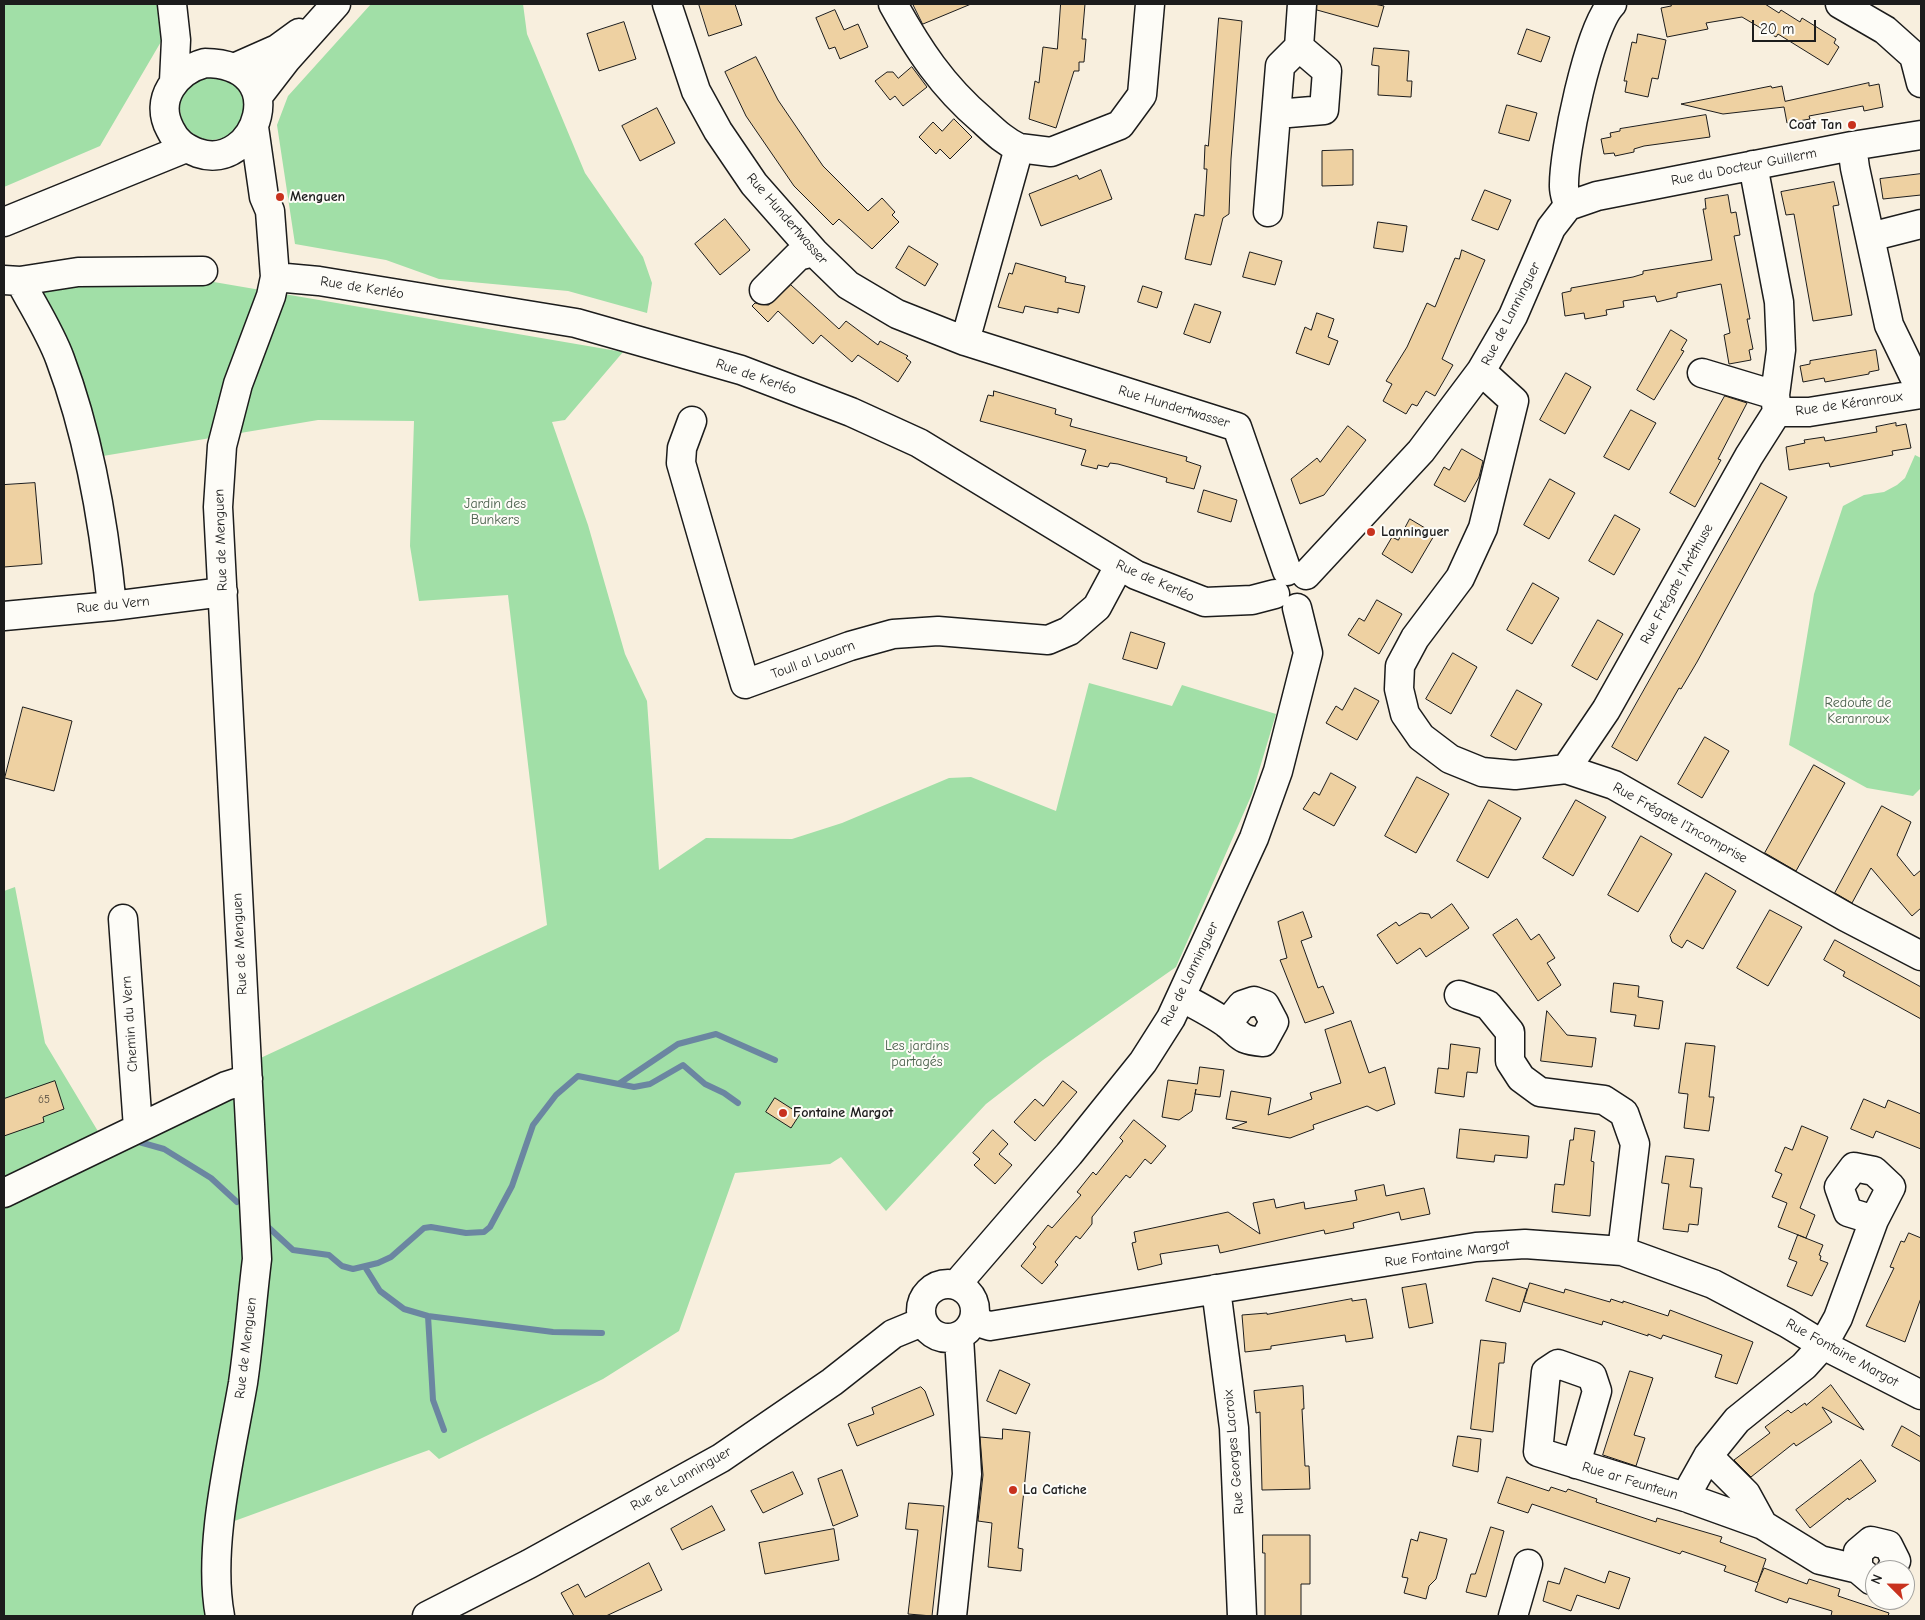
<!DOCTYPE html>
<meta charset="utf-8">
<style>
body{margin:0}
#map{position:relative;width:1925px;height:1620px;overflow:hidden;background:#f8efde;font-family:"Comic Neue",sans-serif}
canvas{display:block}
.frame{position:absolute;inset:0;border:5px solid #1c1c1c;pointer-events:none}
.north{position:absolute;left:1865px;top:1560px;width:50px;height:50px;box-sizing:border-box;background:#fdfcf7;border:1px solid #a3a29f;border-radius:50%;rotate:293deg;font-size:14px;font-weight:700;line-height:20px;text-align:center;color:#1c1c1c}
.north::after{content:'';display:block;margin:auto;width:18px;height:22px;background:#c8321e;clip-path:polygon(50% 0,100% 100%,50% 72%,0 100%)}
.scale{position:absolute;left:1752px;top:20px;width:64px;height:22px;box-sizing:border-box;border:2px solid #1c1c1c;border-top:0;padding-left:6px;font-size:15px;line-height:18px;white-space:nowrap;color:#1c1c1c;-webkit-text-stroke:4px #fdfcf7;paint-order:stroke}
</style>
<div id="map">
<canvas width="1925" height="1620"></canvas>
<div class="frame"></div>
<div class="north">N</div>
<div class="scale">20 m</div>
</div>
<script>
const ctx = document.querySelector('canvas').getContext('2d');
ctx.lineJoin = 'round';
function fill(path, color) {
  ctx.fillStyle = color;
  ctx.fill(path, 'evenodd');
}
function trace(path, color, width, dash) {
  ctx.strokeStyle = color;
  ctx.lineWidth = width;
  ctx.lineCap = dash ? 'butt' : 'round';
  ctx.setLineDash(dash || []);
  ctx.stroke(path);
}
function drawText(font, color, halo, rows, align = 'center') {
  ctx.font = font + ' "Comic Neue",sans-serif';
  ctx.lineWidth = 4;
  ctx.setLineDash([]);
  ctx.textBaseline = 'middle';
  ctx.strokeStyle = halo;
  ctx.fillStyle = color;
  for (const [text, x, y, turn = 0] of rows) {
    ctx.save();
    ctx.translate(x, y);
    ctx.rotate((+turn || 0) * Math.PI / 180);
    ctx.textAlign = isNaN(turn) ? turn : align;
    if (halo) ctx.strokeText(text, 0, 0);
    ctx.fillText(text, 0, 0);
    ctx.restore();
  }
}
fill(new Path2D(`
 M4,4H157L162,40L100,146L4,187Z
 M371,4H523L527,34L585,173L643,257L652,283L647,313L568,291L439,279L386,260L295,244L277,125L288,96Z
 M180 108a32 32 0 1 1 64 0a32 32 0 1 1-64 0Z
 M208,281L623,352L565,420L552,422L588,525L625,654L647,701L659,870L706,838L792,839L842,823L949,778L971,777L1056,811L1089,683L1172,706L1182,685L1276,714L1252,794L1176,967L1043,1060L986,1104L886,1211L841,1157L830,1164L735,1173L679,1331L603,1379L439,1459L429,1450L229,1523L228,1616H4V891L15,887L45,1043L99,1133L547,925L508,595L419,601L410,546L414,421L318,420L85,459L14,285Z
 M1915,455L1921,458V788L1913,796L1867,788L1789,745L1814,594L1843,506L1864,495L1884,492L1897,485L1905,478Z`), '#a1dfa7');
trace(new Path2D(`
 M620,1083L678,1044L716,1034L775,1060
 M132,1140L164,1149L211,1178L237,1202
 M267,1226L293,1250L329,1255L342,1266L353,1269L378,1263L391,1257L424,1228L431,1227L466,1233L484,1232L490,1227L512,1186L533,1125L556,1095L578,1076L634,1087L650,1084L683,1065L705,1084L724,1093L738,1103
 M365,1267L380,1291L404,1309L428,1316L553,1332L602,1333
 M428,1316L433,1400L444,1430`), '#6b86a1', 6);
const building = new Path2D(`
 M699,4H735L742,25L709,36Z
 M913,4H971L923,24Z
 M1061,4H1085L1082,39H1086L1084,62H1079V71H1074L1056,128L1029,119L1035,81L1039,83L1043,47L1057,49Z
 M1317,4H1374L1384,6L1378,27L1317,10Z
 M1671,4H1765L1779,13L1781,10L1800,22L1802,18L1836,39L1834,43L1839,47L1828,65L1778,34L1776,37L1742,17L1706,23L1708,29L1667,37L1661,8L1671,6Z
 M835,10L844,30L858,24L868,47L840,59L835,47L829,49L816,18Z
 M1219,18L1242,21L1231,159L1229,214L1223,218L1211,265L1185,259L1195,214L1204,216L1207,169H1204L1205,145L1208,146Z
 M624,22L636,59L599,71L587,34Z
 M1527,29L1550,37L1541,62L1518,54Z
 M1638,34L1666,40L1658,79L1652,78L1648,97L1625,92L1627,81H1624L1632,42L1636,43Z
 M1374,48L1409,51L1407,81H1412L1411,97L1378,95L1379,66L1372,65Z
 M756,57L778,100L823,166L868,211L882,198L895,212L892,215L899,222L872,249L839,219L833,225L794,186L746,116L725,72Z
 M912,67L927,87L903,106L895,96L890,100L875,81L887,72H893L898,78Z
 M1869,83V86L1879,84L1883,107L1864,111L1863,106L1809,116L1810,119L1787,123L1784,107L1723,114L1681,104L1771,86L1772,88L1782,86L1785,101Z
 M1507,105L1537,113L1529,141L1499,133Z
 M657,108L675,143L640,161L622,126Z
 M1706,115L1710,137L1644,146L1634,149V152L1615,156L1614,153L1604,154L1601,139L1611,137L1610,133L1620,131V129Z
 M954,119L972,137L950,159L940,149L936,154L919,137L933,122L942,131Z
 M1353,150V185L1322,186V151Z
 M1101,170L1112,199L1041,226L1029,194L1077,175L1079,179Z
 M1921,174V195L1883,199L1880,179Z
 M1834,182L1839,205L1833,206L1852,315L1813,321L1794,214L1786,215L1781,192Z
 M1485,190L1511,200L1498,230L1472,220Z
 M1728,195L1731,213L1736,212L1740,235L1734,236L1750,319H1747L1753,349L1749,350L1751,360L1729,364L1724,335L1730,333L1721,284L1677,293V297L1657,302L1655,296L1623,301L1624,307L1606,310L1607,315L1585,319L1584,313L1565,316L1562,293L1571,291V288L1633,277L1643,274V271L1712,260L1703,209H1706L1705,199Z
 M725,219L750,250L720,275L695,244Z
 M1378,222L1407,226L1403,252L1374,248Z
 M909,246L938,264L925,286L896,268Z
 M1462,250L1485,260L1442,359L1453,365L1435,396L1426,391L1417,406L1412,404L1406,414L1383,401L1392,384L1386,381L1407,347L1427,303L1435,307L1455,258L1459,259Z
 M1250,252L1282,261L1275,285L1243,277Z
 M1016,263L1066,277L1065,282L1085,286L1079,313L1058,308V313L1025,306L1023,313L998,307L1009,273L1012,274Z
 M791,285L839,329L846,321L878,345L880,341L908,356L906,358L911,362L898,382L858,355L852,362L821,335L813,344L778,311L768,322L752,306L755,303L768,305Z
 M1143,286L1162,292L1157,308L1138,302Z
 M1195,304L1221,312L1210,343L1184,334Z
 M1317,313L1334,319L1328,337L1338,341L1329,365L1296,353L1305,327L1311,330Z
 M1671,330L1687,340L1681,350L1684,351L1654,400L1637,390Z
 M1876,350L1879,370L1869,372V374L1825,382L1824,378L1803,382L1800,366L1810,364V361Z
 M1566,373L1591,387L1565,434L1540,420Z
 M994,391L1056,409L1055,414L1072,419L1070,426L1187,457L1186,461L1201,466L1194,489L1166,482L1167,478L1118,464L1110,463L1108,467L1098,465L1097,469L1081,465L1086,450L980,421L988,395L993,396Z
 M1725,396L1747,403L1718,459L1721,460L1695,507L1670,493Z
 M1631,410L1656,423L1629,470L1604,457Z
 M1896,423V426L1906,424L1911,448L1892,451L1893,455L1830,467L1829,463L1789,470L1786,447L1805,443L1804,440L1824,437L1825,441L1877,432L1876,427Z
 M1348,426L1366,440L1324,495L1300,504L1291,479L1317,458L1320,462Z
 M1462,449L1483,461L1479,477L1465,502L1434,485L1444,467L1449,470Z
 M1550,479L1575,493L1549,539L1524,525Z
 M35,483L42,564L4,567V485Z
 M1761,483L1787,497L1697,662L1681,689L1679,688L1637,761L1612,747Z
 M1204,490L1237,500L1231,522L1198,512Z
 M1615,515L1640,529L1614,575L1589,561Z
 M1410,519L1435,534L1412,573L1382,554L1392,537L1398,540Z
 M1533,583L1559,598L1532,644L1507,630Z
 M1377,600L1402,614L1379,654L1348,635L1359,618L1364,621Z
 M1598,620L1623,634L1597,680L1572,666Z
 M1131,632L1165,643L1157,669L1123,659Z
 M1453,653L1477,667L1451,714L1426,699Z
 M1355,688L1379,701L1357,740L1326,723L1336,706L1342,710Z
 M1517,690L1542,704L1516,750L1491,736Z
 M23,707L72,721L54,791L5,778Z
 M1705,737L1729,751L1702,798L1678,784Z
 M1814,765L1845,783L1796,871L1765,853Z
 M1331,773L1356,787L1334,826L1303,809L1314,792L1319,795Z
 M1417,777L1449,794L1416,853L1385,836Z
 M1489,800L1521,818L1488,878L1457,861Z
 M1576,800L1606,817L1573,876L1543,858Z
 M1882,806L1911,822L1897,855L1914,876L1921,870V908L1912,916L1871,868L1852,903L1835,893Z
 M1641,836L1672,854L1638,912L1608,895Z
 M1706,873L1736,891L1703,949L1687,940L1682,948L1672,942L1670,936Z
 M1452,904L1469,928L1426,957L1420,948L1397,964L1377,935L1396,922L1399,926L1420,913L1429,914L1431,918Z
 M1770,910L1802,927L1768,986L1737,968Z
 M1303,912L1312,937L1301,941L1318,988L1323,986L1334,1013L1305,1023L1280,960L1287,958L1278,922Z
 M1517,919L1531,940L1539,934L1555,958L1547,963L1561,985L1538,1001L1493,935Z
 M1835,940L1921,987V1019L1843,976L1845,972L1824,960Z
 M1614,983L1639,986L1638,997L1663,1001L1659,1029L1634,1026L1636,1015L1611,1012Z
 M1547,1011L1567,1035L1596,1038L1592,1067L1541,1061Z
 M1351,1021L1369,1073L1385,1067L1395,1104L1377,1111L1367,1106L1313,1125L1314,1129L1290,1138L1232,1128L1247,1122L1226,1119L1231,1091L1271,1098L1268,1115L1312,1099L1310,1093L1341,1083L1325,1030Z
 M1686,1043L1715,1046L1709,1097H1714L1709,1131L1684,1128L1688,1094L1679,1093Z
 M1451,1044L1480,1048L1477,1073L1467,1072L1464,1097L1435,1093L1438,1068L1448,1069Z
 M1200,1067L1224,1070L1220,1097L1195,1094L1196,1089L1192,1111L1179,1120L1162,1117L1168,1080L1197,1084Z
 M55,1081L64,1109L43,1117L44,1122L4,1136V1099Z
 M1063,1081L1077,1092L1035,1141L1014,1122L1035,1099L1043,1106Z
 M775,1098L800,1114L791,1128L766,1112Z
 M1864,1099L1885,1108L1888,1100L1921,1114V1149L1876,1131L1873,1138L1851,1129Z
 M1134,1120L1166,1146L1151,1164L1145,1159L1130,1178L1126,1175L1092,1217V1224L1080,1239L1076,1236L1055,1262L1058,1265L1042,1284L1021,1266L1036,1247L1033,1244L1048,1225L1052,1228L1081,1195L1077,1192L1093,1172L1096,1175L1123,1141L1120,1138Z
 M1802,1126L1828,1137L1800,1208L1815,1215L1806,1238L1778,1227L1787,1203L1772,1197L1782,1174L1775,1171L1785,1147L1792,1150Z
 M1575,1128L1595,1131L1591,1161L1594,1162L1590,1216L1552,1212L1555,1184L1564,1185L1570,1140H1573Z
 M1460,1129L1529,1136L1527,1158L1495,1155L1494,1162L1457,1158Z
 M993,1130L1008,1144L999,1154L1012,1165L995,1184L974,1165L980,1159L973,1153Z
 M1666,1156L1694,1159L1690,1187L1702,1188L1698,1225L1689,1224L1688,1232L1663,1229L1669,1184L1662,1183Z
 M1384,1185L1386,1196L1424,1188L1430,1214L1401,1220L1399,1212L1353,1223L1354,1228L1325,1234L1324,1230L1220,1253L1218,1245L1160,1254L1162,1264L1138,1270L1132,1243L1136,1242L1134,1232L1228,1212L1260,1234L1253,1203L1274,1199L1276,1208L1304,1202L1305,1209L1357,1200L1355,1191Z
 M1909,1233L1921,1238V1298L1905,1342L1866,1326L1894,1268L1890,1267L1901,1241L1904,1242Z
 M1798,1235L1823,1245L1819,1255L1821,1256L1820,1260L1828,1263L1812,1296L1787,1286L1797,1262L1789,1259Z
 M1493,1278L1527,1289L1520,1312L1486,1301Z
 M1530,1283L1564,1293L1565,1289L1610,1302L1611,1299L1623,1303V1301L1668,1316L1670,1310L1753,1342L1737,1384L1715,1377L1722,1355L1663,1335L1661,1339L1648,1334V1336L1603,1321L1602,1325L1524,1302Z
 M1426,1284L1433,1323L1409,1328L1402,1288Z
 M1352,1299V1301L1366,1299L1373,1338L1346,1342L1345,1335L1271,1346V1349L1245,1352L1242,1315L1267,1313V1314Z
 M1481,1340L1506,1343L1504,1363H1499L1493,1432L1471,1429Z
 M1000,1370L1030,1384L1016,1414L987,1401Z
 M1630,1371L1653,1378L1634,1435L1645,1438L1636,1466L1603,1455Z
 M1831,1385L1864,1430L1822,1407L1832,1422L1796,1446L1794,1443L1751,1477L1734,1460L1770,1433L1765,1427L1788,1410L1791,1413L1805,1403L1806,1405Z
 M1303,1386L1304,1409H1302L1305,1466H1309L1310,1489L1262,1490L1260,1412L1256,1413L1254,1391Z
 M921,1387L925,1391L934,1415L857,1446L848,1424L874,1414L872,1408Z
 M1902,1426L1921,1437V1462L1892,1446Z
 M1003,1429L1030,1432L1018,1548L1023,1549L1021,1571L988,1567L992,1523L978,1521L983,1475L980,1437L1002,1439Z
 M1458,1436L1481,1439L1478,1472L1453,1466Z
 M1861,1460L1876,1481L1849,1500L1848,1498L1810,1528L1796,1510Z
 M842,1470L858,1516L833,1526L818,1479Z
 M793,1472L803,1494L763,1513L751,1491Z
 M1507,1477L1549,1491L1551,1487L1566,1492L1568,1489L1597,1499L1596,1502L1656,1522L1657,1518L1722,1537L1720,1542L1766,1559L1758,1582L1764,1568L1807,1584L1809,1579L1840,1589L1838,1596L1889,1613L1888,1616H1831L1832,1611L1789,1598L1787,1603L1755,1591L1758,1583L1724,1571L1726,1566L1682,1551L1680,1554L1532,1504L1528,1513L1498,1503Z
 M909,1503L944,1506L932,1616L908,1614L918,1530L906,1529Z
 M712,1506L725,1530L682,1550L671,1529Z
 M1491,1527L1504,1531L1486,1597L1466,1592L1471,1574H1475Z
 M834,1529L839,1560L765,1574L759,1543Z
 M1420,1532L1447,1539L1436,1579L1429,1586L1426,1599L1404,1593L1408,1578L1402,1577L1411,1539L1417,1541Z
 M1263,1535H1310V1584H1301V1616H1265V1553H1263Z
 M649,1563L662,1590L606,1616H574L561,1593L578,1584L585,1597Z
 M1565,1568L1605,1583L1609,1571L1630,1578L1619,1609L1577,1595L1571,1611L1543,1601L1548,1581L1559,1584Z`);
fill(building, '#eed1a2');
trace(building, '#1c1c1c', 1);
const minor = new Path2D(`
 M172,4L176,40L174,81
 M667,4L696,91L718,131L754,184L814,252L848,285L897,314L965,341L1237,427L1287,571
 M893,4C918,49 942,86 982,120C994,131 1004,141 1019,148
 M1840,4L1885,30L1914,56L1921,83
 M205,63C295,64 256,173 198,153C185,148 176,142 170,129C154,99 176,71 205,63Z
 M234,68L277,49L299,33
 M259,95L286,60L336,4
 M1277,114L1324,110L1327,71L1299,47
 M1852,146L1855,168L1889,325L1921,391
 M1568,206L1597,196L1852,146L1921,135
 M1568,206C1567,200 1564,194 1564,187C1563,153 1589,27 1612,4
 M1268,212L1280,66L1299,47L1302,4
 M4,222L186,148
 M1870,237L1921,224
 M275,277L319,281L576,323L741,370L851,412L919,443L1136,575L1205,602L1252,600L1275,594
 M4,280L20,281C33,306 50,332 60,359C89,436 104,524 112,606
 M20,281L78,272L203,271
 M764,290L798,256L814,252
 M965,341L1019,148L1051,152L1120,125L1142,95L1150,4
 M1481,371L1514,401L1483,528L1460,578L1415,638L1400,666L1399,689L1405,714L1421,737L1450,759L1482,772L1515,775L1566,769L1614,785L1846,917L1921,956
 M1702,373L1775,395
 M1777,412H1809L1921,394
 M692,421L682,448L681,463L745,684L850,646L893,634L938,631L1048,640L1069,631L1097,607L1119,566
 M1306,575L1421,451L1481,371L1513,316L1551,228L1568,206
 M4,616L112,606L223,592
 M1566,769L1606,710L1749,456L1777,412L1775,395L1781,350L1779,302L1753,165
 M123,919L138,1128
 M1459,995L1488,1005L1510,1032V1061L1521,1078L1540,1092L1604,1100L1624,1113L1635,1144L1622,1251
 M1181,997C1196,1005 1212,1013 1226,1023C1242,1036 1239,1040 1263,1042L1274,1022L1265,1005L1254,1001L1242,1005L1227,1024
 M4,1193L226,1086L248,1079
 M921 1311a27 27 0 1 1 54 0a27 27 0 1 1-54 0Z
 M956,1285L1069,1154L1143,1062L1171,1018L1254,838L1278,771L1308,653L1297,608
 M1216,1289L1234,1428L1242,1616
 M974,1321L990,1326L1476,1247L1525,1244L1622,1251L1713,1284L1787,1323L1823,1345L1921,1395
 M1708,1456L1746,1494L1763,1525
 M1576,1464L1597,1391L1592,1376L1558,1364L1546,1372L1538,1452L1685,1497L1763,1525L1820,1560L1858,1569L1871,1580L1875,1579
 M1685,1497L1708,1456L1737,1420L1804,1366L1823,1345L1838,1318L1874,1220L1891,1187L1874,1171L1854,1167L1839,1187L1848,1212L1874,1220
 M1858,1569V1552L1871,1541L1888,1545L1896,1561L1891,1570
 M220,1616C207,1547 231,1453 243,1383C249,1342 252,1300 257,1259L218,507L222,446L238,384L271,296L275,277L270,211L264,197L254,127
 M427,1616L529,1564L721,1458L832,1382L893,1334L922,1322
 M952,1616L967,1474L959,1337
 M1513,1616L1528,1564`);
trace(minor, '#1c1c1c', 31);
trace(minor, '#fdfcf7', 28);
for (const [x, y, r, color] of [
 [1852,125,5,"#c8321e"],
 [280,197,5,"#c8321e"],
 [1371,532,5,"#c8321e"],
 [783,1113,5,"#c8321e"],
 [1013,1490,5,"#c8321e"]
]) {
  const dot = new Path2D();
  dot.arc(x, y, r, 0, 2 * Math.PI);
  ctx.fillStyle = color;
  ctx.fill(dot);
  trace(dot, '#fdfcf7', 2);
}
drawText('11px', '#50493e', null, [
 ["65",44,1100]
]);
drawText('bold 14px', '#1c1c1c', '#fdfcf7', [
 ["Coat Tan",1842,125,"right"],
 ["Menguen",290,197],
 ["Lanninguer",1381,532],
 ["Fontaine Margot",793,1113],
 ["La Catiche",1023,1490]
], 'left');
drawText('14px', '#1c1c1c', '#fdfcf7', [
 ["Rue du Docteur Guillerm",1744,167,-11],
 ["Rue Hundertwasser",787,219,49],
 ["Rue de Kerléo",362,288,9],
 ["Rue de Lanninguer",1511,314,-63],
 ["Rue de Kerléo",756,377,19],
 ["Rue de Kéranroux",1849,404,-8],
 ["Rue Hundertwasser",1174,407,17],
 ["Rue de Menguen",221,540,-92],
 ["Rue de Kerléo",1155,581,24],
 ["Rue Frégate l'Aréthuse",1677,584,-61],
 ["Rue du Vern",113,605,-6],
 ["Toull al Louarn",813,660,-20],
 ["Rue Frégate l'Incomprise",1680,823,29],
 ["Rue de Menguen",240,944,-93],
 ["Rue de Lanninguer",1190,974,-64],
 ["Chemin du Vern",130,1024,-94],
 ["Rue Fontaine Margot",1447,1254,-8],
 ["Rue de Menguen",246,1348,-83],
 ["Rue Fontaine Margot",1842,1353,29],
 ["Rue Georges Lacroix",1234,1452,-95],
 ["Rue de Lanninguer",681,1479,-30],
 ["Rue ar Feunteun",1630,1481,17]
]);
drawText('14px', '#4b604d', '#fdfcf7', [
 ["Jardin des",495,504],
 ["Bunkers",495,520],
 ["Redoute de",1858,703],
 ["Keranroux",1858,719],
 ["Les jardins",917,1046],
 ["partagés",917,1062]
]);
</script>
